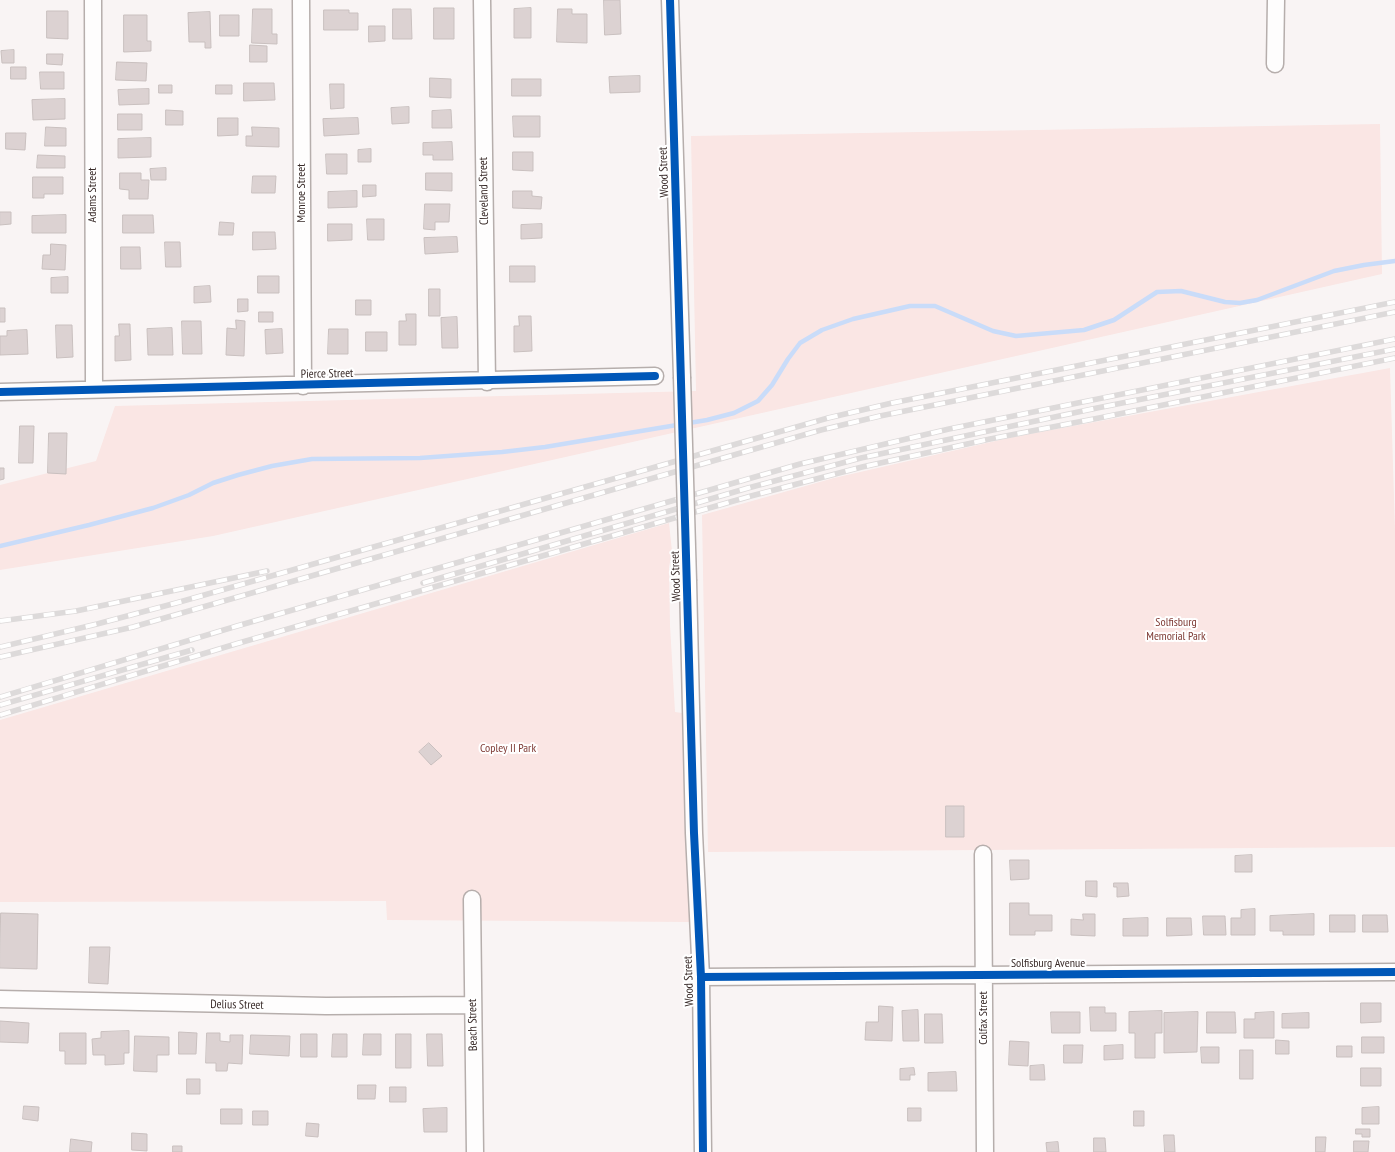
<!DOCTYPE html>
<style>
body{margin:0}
canvas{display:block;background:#f9f4f4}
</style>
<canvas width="1395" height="1152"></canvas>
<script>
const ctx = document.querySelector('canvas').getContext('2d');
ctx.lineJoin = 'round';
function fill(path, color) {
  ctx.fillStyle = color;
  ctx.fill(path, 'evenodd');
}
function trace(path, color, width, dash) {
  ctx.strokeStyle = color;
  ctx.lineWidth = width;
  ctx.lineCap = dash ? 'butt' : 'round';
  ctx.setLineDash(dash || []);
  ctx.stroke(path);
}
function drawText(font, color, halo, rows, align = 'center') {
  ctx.font = font + ' "PT Sans Narrow",sans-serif';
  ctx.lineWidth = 4;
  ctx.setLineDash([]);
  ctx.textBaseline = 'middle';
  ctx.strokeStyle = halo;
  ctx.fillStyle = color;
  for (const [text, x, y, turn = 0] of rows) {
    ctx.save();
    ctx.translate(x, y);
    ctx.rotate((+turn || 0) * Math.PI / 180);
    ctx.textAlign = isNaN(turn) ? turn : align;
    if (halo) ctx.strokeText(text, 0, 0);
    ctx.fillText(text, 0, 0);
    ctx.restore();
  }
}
fill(new Path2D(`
 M1380,124L1382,274L213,536L0,570V485L96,461L115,406L696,391L691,136Z
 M1390,368L1395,530V847L708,852L702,515L834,478L1013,437Z
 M669,523L672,551L669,567L670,625L675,712L682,713L690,922L387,920L386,901L0,902V720Z`), '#fae6e4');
trace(new Path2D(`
 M0,546L89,525L153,508L189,495L213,483L238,475L272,466L312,459L420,458L502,452L545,447L707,420L734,413L758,401L772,385L788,359L800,343L822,330L853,319L910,306H935L993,331L1016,336L1084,330L1114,320L1157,292L1181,291L1225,302L1240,303L1257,300L1334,271L1364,265L1395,261`), '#c9dcf9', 4.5);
const building = new Path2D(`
 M604,0H620L621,34L605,35Z
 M434,8H454V39H434Z
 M531,8V38H514V9Z
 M253,9H272V34H277V44L252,43Z
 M393,9H411L412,39H393Z
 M558,9H572V14H587V43L557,42Z
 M324,10H349V13H358V30H324Z
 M47,11H68V39L47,38Z
 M210,12L211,48H205V42H189L188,13Z
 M124,15H147V41H151V51L124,52Z
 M220,15H239V36H220Z
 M369,26H385V41L369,42Z
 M250,45L267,46V62H250Z
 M14,50V63H2L1,51Z
 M47,54H63L62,65L47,64Z
 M117,62L147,63L146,81L116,80Z
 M11,67H26V79H11Z
 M40,72H64V89H41Z
 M640,76V92L610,93L609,77Z
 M430,78L451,79V98L430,97Z
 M512,79H541V96H512Z
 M244,83H274L275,100L244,101Z
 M330,84H344V108L331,109Z
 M159,85H172V93H159Z
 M216,85H232V94H216Z
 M149,89V104L119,105L118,90Z
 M65,99V119L33,120L32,100Z
 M409,107V123L392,124L391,108Z
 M166,110L183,111V125H166Z
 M451,110L452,128H432V111Z
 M118,114H142V130H118Z
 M513,116H540V137H514Z
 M218,118H238V135L218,136Z
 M358,118L359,134L324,136L323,119Z
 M46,127L66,128V146H45Z
 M252,127L279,128V147L246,146V136H252Z
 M6,133H26L25,150L6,149Z
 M151,138V157L118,158V139Z
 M452,142L453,160H433V155H423V143Z
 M371,149V162H358V150Z
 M513,152H533V171L513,170Z
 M326,154H347V174H327Z
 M38,155L65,156V168H37Z
 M166,168V180H151L150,169Z
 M120,173H141V180H149L148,199H129V190L120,189Z
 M426,173H452V191L426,190Z
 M253,176H276L275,193H252Z
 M33,177H63V194H44V198H33Z
 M363,185H376V196L363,197Z
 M357,191V207L328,208V192Z
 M513,191H532V196L542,197L541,209L513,208Z
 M425,204H450L449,222H435V230L424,229Z
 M0,212H11V224L0,225Z
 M66,215V233H32V216Z
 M123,215H153L154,233H123Z
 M367,219H384V240H368Z
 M220,222L234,223L233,235H219Z
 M328,224H352V240L328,241Z
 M542,224V238L521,239V225Z
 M253,232H275L276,249L253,250Z
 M457,237L458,252L425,254L424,238Z
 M165,242H180L181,267H166Z
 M51,244L66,245L65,270L42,269L43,255H50Z
 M121,247H140L141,269H121Z
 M510,266H535V282H510Z
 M258,276H279V293H258Z
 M68,277V293H51V278Z
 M210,286L211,302L194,303V287Z
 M429,289H440V316H429Z
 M238,299H248V311L238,312Z
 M356,300H371V315H356Z
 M0,308H5V322H0Z
 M259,312H273V322H259Z
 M406,314H416V345H399V321H406Z
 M519,316H531L532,351L514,352V326H519Z
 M457,317L458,348H442L441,318Z
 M236,320L245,321L244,356L226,355L227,328L236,329Z
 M182,321H201L202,354H183Z
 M119,324H130L131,360L115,361V336H119Z
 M56,325H72L73,357L57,358Z
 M172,328L173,355H148L147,329Z
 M282,329L283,353L266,354L265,330Z
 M329,329H348V354H328Z
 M27,330L28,354L0,355V336H7V331Z
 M366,332H387V351H366Z
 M20,426H34L33,463H19Z
 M49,433H67L66,474L48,473Z
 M0,468H4V479L0,480Z
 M429,743L442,756L431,765L419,752Z
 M946,806H964V837H946Z
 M1252,855V872H1235V856Z
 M1010,860H1029V879L1011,880Z
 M1086,881H1097V897L1086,896Z
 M1114,883H1128L1129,896L1117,897V887H1114Z
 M1010,903H1029V915H1052V931H1035V935H1010Z
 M1255,909V935H1231V918H1241V910Z
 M1,913L38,914L37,969L0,968Z
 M1083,914H1095V936L1071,935V919L1083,920Z
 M1314,914V935H1283V931H1270V916Z
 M1330,915H1355V932H1330Z
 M1363,915H1387L1388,932H1363Z
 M1203,916H1225L1226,935H1204Z
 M1148,918V936H1123V919Z
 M1167,918H1191L1192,935L1167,936Z
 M90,947H110L108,984L89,983Z
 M1361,1003H1381V1022L1361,1023Z
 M879,1006L893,1007L892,1041L865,1040L866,1022H878Z
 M1090,1007H1105V1013H1116V1031H1091Z
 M918,1010L919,1041H903L902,1011Z
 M1162,1011V1033H1155V1058H1135V1033H1129V1012Z
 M1051,1012H1080V1033H1052Z
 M1198,1012L1197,1052L1164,1053V1013Z
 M1207,1012H1235L1236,1033H1207Z
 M1274,1012V1038H1244V1019H1255V1013Z
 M1309,1013V1028H1282V1014Z
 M925,1014H942L943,1043H925Z
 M0,1021L29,1023L28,1043L0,1042Z
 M129,1031V1053H124V1064L105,1065V1055H93L92,1039L101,1038V1032Z
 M179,1032L197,1033L196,1054H179Z
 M60,1033H86V1064H65V1051H60Z
 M207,1033H220V1041L230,1042V1035H243L242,1064L228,1063L227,1071H216V1063H206Z
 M301,1034H317V1057H301Z
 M333,1034H347V1057H332Z
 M364,1034H381V1055H363Z
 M396,1034H411V1068H396Z
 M427,1034H442L443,1066H428Z
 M251,1035L290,1036L289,1056L250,1054Z
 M135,1036L169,1037V1055H157V1072L134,1071Z
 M1362,1037H1384V1053H1362Z
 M1276,1040L1289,1041V1054H1276Z
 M1010,1041L1029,1042L1028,1066L1009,1065Z
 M1064,1045H1083L1082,1063H1064Z
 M1123,1045V1059L1104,1060V1046Z
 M1337,1046H1352V1057H1337Z
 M1201,1047H1219V1063H1202Z
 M1240,1050H1253V1079H1240Z
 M1044,1065L1045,1080H1030V1066Z
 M914,1068L915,1075H910V1080H900V1069Z
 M1361,1068H1381V1086H1361Z
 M956,1072L957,1091H928V1073Z
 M187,1079H200V1094H187Z
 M358,1085H376L375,1099H358Z
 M390,1087H406V1102H390Z
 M24,1106L39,1107L38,1121L23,1119Z
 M1379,1107V1124H1362V1108Z
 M447,1108V1132H424L423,1109Z
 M908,1108H921V1121H908Z
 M221,1109H242V1124H221Z
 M253,1111H268V1125H253Z
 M1134,1111H1144V1126H1134Z
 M307,1123L319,1124L318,1137L306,1136Z
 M1356,1129H1370V1137H1362V1134H1356Z
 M132,1133L147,1134V1151L132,1150Z
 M1164,1135H1174L1175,1152H1165Z
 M1316,1137H1326L1325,1152H1316Z
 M1094,1138H1105L1106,1152H1094Z
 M71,1139L92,1142L91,1152H70Z
 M1354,1141H1369L1368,1152H1354Z
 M1058,1142L1059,1152H1047L1046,1143Z
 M173,1146H182V1152H173Z`);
fill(building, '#dcd2d2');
trace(building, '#c9c0bf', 1);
const minor = new Path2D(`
 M93,0L94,389
 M301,0L303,386
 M482,0L487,382
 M670,0L682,377
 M1275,64L1276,0
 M0,392L655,376
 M688,581L694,833L701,977L703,1152
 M983,854L985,1152
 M472,899L475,1152
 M701,977L1395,972
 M0,999L326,1006L473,1005`);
trace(minor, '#b6aeac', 19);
trace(minor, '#fefdfd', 16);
const rail = new Path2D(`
 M423,583L748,488L861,458L1097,408L1395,349
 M0,621L76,611L267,571
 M0,647L97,624L176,603L828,418L892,403L1395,302
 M0,657L133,627L821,430L880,416L1395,312
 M0,697L237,626L800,464L949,429L1395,339
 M0,705L192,650
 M0,715L239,643L751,496L862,467L990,439L1099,418L1395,358`);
trace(rail, '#dddada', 5.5);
trace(rail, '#fff', 4, [11]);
const minorBridge = new Path2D(`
 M682,377L688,581`);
trace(minorBridge, '#b6aeac', 19, []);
trace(minorBridge, '#fefdfd', 16);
trace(new Path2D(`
 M670,0L694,833L701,977L703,1152
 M0,392L655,376
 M701,977L1395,972`), '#0057b8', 8);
drawText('12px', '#382a28', '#fff', [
 ["Wood Street",664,172,-92],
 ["Cleveland Street",484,191,-91],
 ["Monroe Street",302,193,-90],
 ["Adams Street",93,195,-90],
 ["Pierce Street",327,374,-1],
 ["Wood Street",676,576,-92],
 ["Solfisburg Avenue",1048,964],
 ["Wood Street",689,981,-92],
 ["Delius Street",237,1005,1],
 ["Colfax Street",984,1018,-90],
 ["Beach Street",473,1025,-91]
]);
drawText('12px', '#7f3c36', '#fff', [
 ["Solfisburg",1176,623],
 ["Memorial Park",1176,637],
 ["Copley II Park",508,749]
]);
</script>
